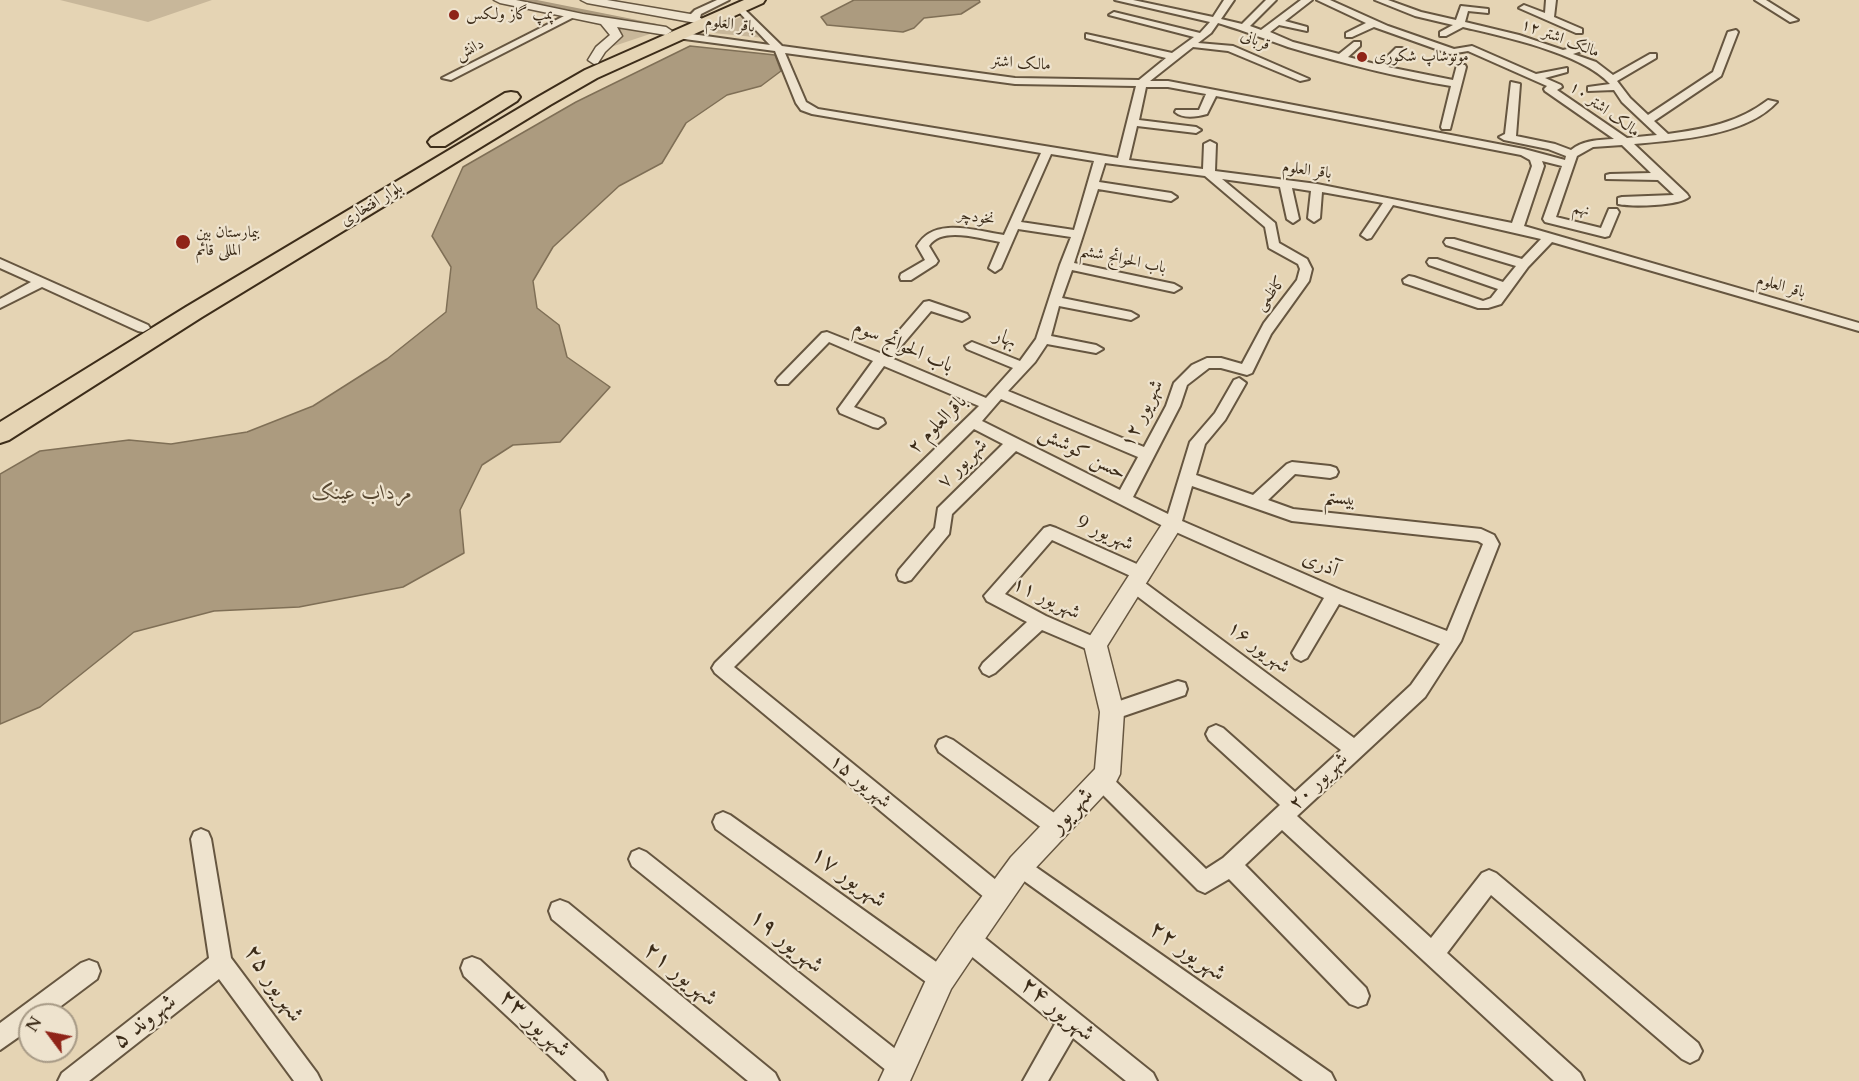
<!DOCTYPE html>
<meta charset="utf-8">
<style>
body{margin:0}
#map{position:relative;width:1859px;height:1081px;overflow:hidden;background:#e5d4b4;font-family:Cardo,serif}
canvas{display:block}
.north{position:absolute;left:18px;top:1003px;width:60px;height:60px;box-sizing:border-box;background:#eee3ce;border:2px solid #a79a86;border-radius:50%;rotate:302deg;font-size:16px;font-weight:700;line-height:24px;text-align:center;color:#3c2c19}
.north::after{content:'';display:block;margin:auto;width:21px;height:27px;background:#8f2418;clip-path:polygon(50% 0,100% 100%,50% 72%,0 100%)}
</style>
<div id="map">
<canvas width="1859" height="1081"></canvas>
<div class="north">N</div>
</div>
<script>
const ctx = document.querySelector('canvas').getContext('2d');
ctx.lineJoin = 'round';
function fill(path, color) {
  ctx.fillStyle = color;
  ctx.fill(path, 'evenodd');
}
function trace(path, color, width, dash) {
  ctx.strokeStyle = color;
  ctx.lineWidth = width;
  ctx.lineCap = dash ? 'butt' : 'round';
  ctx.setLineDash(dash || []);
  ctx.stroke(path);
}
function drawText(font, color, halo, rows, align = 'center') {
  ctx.font = font + ' Cardo,Amiri,serif';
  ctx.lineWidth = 4.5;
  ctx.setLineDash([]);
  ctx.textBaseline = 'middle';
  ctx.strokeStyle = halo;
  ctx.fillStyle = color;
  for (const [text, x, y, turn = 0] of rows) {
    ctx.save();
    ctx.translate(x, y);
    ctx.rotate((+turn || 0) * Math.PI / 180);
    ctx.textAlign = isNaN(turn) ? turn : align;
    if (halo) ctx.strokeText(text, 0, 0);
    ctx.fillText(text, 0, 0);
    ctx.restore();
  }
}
fill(new Path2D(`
 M60,0H212L148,22Z
 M743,16L764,38L713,33L722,28L719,26Z
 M617,27L653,33L608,48L621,35Z`), '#c8b79a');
const water = new Path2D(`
 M854,0H979L980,2L961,14L924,18L914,28L903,32L827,25L821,17Z
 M690,46L775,55L781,71L761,86L727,95L686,123L662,163L619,186L553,247L533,281L537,308L559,325L567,357L610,387L560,442L513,445L482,465L460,510L464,553L403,587L299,607L214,611L134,632L40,707L0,724V474L40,451L129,440L171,444L247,432L313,406L387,359L446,312L451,267L432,236L463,167L576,102Z`);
fill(water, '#ac9b7f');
trace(water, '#7f6f56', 1.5);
fill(new Path2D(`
 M520,0H537L657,24L653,27Z`), '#ac9b7f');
const minor = new Path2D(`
 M717,0H729L701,14L699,21H693L690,15L695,10Z
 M1115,0H1133L1213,17L1224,0H1234L1221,19L1242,24L1266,0H1276L1250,26L1261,30L1301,0H1312L1285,21L1307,27V31L1279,25L1270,32L1293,42L1339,54L1354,42H1360V46L1348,57L1379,65L1396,48H1402V52L1388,67L1453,80L1457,65H1465L1466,67L1450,129H1442L1441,127L1451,86C1396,77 1342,63 1288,47C1265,39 1242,30 1218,23L1211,33L1198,43L1233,46L1309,79L1300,81L1228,51L1193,47L1150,81H1168L1524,149L1565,160L1566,156L1548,149L1504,140L1499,137L1505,134L1511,82L1520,84L1516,136L1555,144L1571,150C1583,140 1598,140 1614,139L1545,91L1544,89L1547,86L1468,51L1450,54L1374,27L1352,37H1346V33L1366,23L1317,0H1330L1388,26L1454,49L1472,46L1536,74L1567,68V72L1545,78L1561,85L1562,87L1557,90L1627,138L1657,135L1622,102L1614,90L1588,91V87L1610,84C1582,53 1505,37 1463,27L1446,36H1440V32L1453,25L1415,16L1375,0H1388L1421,12L1456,20L1461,6L1488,9V13L1468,11L1465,22L1519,35L1563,50L1593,43V47L1573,54L1596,62L1613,75L1650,54H1656V58L1617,81L1630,98L1648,115L1713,72L1728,32L1736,30L1738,32L1721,76L1654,121L1668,134C1705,129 1738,123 1768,100L1777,102C1746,136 1678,140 1634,144L1687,194L1689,197C1679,206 1632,207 1618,204V198L1622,197L1674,195L1658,180L1606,179V175L1610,174L1651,173L1622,145L1593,147L1577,156L1556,217L1601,228L1609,209H1617L1619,212L1609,236L1605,237L1545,222L1543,219L1562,166L1542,161L1544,166L1524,226L1859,323V331L1552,242L1528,267L1501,304L1488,308H1478L1404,283L1403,280L1409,276L1414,277L1483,301L1491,298L1498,289L1429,265L1427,262L1429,259H1437L1503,282L1516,266L1446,245L1444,242L1446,239H1454L1522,259L1541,239L1393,205L1371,238L1367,239L1361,235L1383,203L1322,192L1320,218L1314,222L1308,218L1311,191L1292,188L1299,219L1293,223L1287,219L1280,187L1222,179L1275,223L1279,243L1307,259L1312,269L1309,281L1271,334L1252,373L1247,375L1221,368H1209L1187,385L1180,406L1133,497L1168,514L1190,442L1215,413L1234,380L1239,378L1246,383L1225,420L1205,444L1196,475L1253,495L1287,464L1292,462L1330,466L1336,468L1338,472L1336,476L1330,478L1295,474L1268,500L1293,509L1481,529L1494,535L1499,544L1461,641L1425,697L1297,816L1431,938L1482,873L1489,870L1496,873L1698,1043L1702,1051L1698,1059L1690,1063L1682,1059L1491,895L1447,953L1580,1073L1584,1081H1554L1282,830L1245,865L1366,988L1369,996L1366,1004L1358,1007L1350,1004L1229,879L1205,893L1198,890L1094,786L1091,780L1094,774L1101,771L1108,774L1206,869L1223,858L1280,805L1209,740L1206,734L1209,728L1216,725L1223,728L1295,792L1341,750L1129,590L1126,585L1129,580L1135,578L1052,540L1005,594L1046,616L1101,640L1104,645L1101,650L1095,652L1089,650L1042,630L995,673L989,676L983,673L980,668L983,663L1027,622L987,601L984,596L1044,528L1050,526L1056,528L1148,569L1150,574L1148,579L1141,580L1354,738L1411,685L1440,644L1339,604L1307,658L1301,661L1295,658L1292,653L1324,598L1167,528L1016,451L952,514L949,534L911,580L905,582L899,580L897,575L899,570L935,528L938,508L1003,444L974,429L734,667L1007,889L1010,896L1007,903L999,907L991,903L715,673L712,668L715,663L979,406L884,366L854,407L883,419L885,423L878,428L873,427L840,413L838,409L873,361L829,342L788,384H778L776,381L778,378L822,333L827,332L880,353L924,302L929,301L967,314L969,317L962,321L931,311L891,358L986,398L1013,368L967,349L965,346L972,342L1020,361L1036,339L1060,265L1071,237L1018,229L1001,268L995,272L989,268L1000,242C980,239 942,226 929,246L938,261L936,264L911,280H901L900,277L901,274L925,260L917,246C934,216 976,231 1004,235L1041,153L812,114L801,110L796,103L775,51L677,38L672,35L677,32L770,45L737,10V6L740,5L782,46L1015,78L1139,80L1166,58L1086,38V34L1172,53L1194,37L1109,15L1114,12L1200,33L1210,22ZM785,53L1015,84L1136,86L1118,158L818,109L806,102ZM1146,87H1168L1206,94L1199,110H1176L1175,112C1183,119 1196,117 1207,114L1216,96L1521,155L1530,160L1532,166L1512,223L1317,184L1215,171L1216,144L1210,141L1204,144L1203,169L1129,160L1137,126L1196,133L1201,130L1196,127L1139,120ZM1051,154L1094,161L1074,230L1021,222ZM1105,163L1205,176L1265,227L1269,248L1298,264L1300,269L1297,280L1264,323L1242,364L1221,358H1207L1192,365L1174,383L1166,406L1144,447L1008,391L1035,362L1047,344L1096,353L1103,349L1096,345L1051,336L1059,306L1131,320L1138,316L1131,312L1062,298L1072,270L1174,292L1181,288L1174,284L1074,263L1098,189L1171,201L1177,197L1171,193L1099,182ZM1001,399L1138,457L1120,490L982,421ZM1192,486L1292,521L1478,541L1483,544L1447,631L1341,590L1182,521Z
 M1546,0H1556L1554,17L1582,29V33H1576L1519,8L1524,5L1545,13Z
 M1755,0H1766L1798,20L1790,22Z
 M568,14L576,16L451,80L442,78Z
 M0,259L148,325L150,328L143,332L138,331L42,287L0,308V299L31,282L0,268Z
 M1178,681L1185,683L1187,689L1185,695L1112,720L1105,718L1103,712L1105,706Z
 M946,737L953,740L1064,820L1067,827L1064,834L1057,837L1050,834L939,752L936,746L939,740Z
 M723,812L730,815L949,971L952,979L949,987L941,990L933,987L716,829L713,822L716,815Z
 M201,829L208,832L211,839L231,958L317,1073L321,1081H294L219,979L89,1081H58L62,1073L209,958L191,839L194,832Z
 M639,849L646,852L908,1059L912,1067L908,1075L900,1079L892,1075L632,866L629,859L632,852Z
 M1020,856L1331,1073L1335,1081H1303L1013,873L1010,866L1013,859Z
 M560,900L568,903L775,1073L779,1081H748L552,919L549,911L552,903Z
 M968,928L976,931L1153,1073L1157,1081H1126L1073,1038L1048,1081H1023L1055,1024L960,947L957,939L960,931Z
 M472,957L480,960L603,1073L607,1081H577L464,976L461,968L464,960Z
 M89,960L97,963L100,971L97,979L49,1015H30V1029L0,1050V1023L81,963Z`);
const tertiary = new Path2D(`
 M494,0H516L583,14L666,27L672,31L666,35L617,27L622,36L605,52L598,63L594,64L588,60L596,47L610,35L601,24L500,3Z
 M581,0H607L696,15L702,19L696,23L587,3Z
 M1173,516L1180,518L1183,524L1107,646L1124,712L1120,774L1116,782L1029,875L978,949L951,989L910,1081H879L931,969L958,929L1011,857L1095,769L1100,712L1084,645L1166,518Z`);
const trunk = new Path2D(`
 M744,0H765L763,3L597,78L550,105L202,317L9,440L0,443V422L186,307L538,97L585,70Z
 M511,92L517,93L520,97L517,101L445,146H431L428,142L431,138L505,93Z`);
trace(minor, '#665640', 4);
trace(tertiary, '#665640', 3);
trace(trunk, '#3c2c19', 4);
fill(minor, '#eee3ce');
fill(tertiary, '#eee3ce');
fill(trunk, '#e5d4b4');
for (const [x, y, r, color] of [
 [454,15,6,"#8f2418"],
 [1362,57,6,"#8f2418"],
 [183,242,8,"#8f2418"]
]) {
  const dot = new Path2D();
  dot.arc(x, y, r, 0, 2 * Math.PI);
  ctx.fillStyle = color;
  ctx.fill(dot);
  trace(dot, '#eee3ce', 2);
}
drawText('16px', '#3c2c19', '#eee3ce', [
 ["پمپ گاز ولکس",466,15],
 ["موتوشاپ شکوری",1374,57],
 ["بیمارستان بین",196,233],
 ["المللی قائم",196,251]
], 'left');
drawText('16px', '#3c2c19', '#eee3ce', [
 ["باقر العلوم",730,25,7],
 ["مالک اشتر ۱۲",1560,39,21],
 ["قربانی",1255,41,22],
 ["دانش",470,50,-27],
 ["مالک اشتر",1021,64,4],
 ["مالک اشتر ۱۰",1604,110,36],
 ["باقر العلوم",1307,171,8],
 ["بلوار افتخاری",372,205,-31],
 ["نهم",1581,210,14],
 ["نخودچر",976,218,8],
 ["باب الحوائج ششم",1123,260,12],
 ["باقر العلوم",1781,287,16],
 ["کاظمی",1271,294,-51]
]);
drawText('20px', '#3c2c19', '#eee3ce', [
 ["بهار",1005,339,23],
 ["باب الحوائج سوم",903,347,23],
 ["شهریور ۱۲",1143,414,-64],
 ["باقرالعلوم ۲",938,425,-45],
 ["حسن کوشش",1082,454,27],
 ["شهریور ۷",963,464,-45],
 ["بیستم",1340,499,6],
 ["شهریور 9",1105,534,24],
 ["آذری",1320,565,23],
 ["شهریور ۱۱",1046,599,26],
 ["شهریور ۱۶",1258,648,37],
 ["شهریور ۱۵",860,782,39],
 ["شهریور ۲۰",1319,782,-44]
]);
drawText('italic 21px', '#584832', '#eee3ce', [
 ["مرداب عینک",362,494]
]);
drawText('24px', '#3c2c19', '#eee3ce', [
 ["شهریور",1072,811,-47],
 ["شهریور ۱۷",848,878,36],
 ["شهریور ۱۹",786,942,39],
 ["شهریور ۲۲",1187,952,35],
 ["شهریور ۲۱",680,975,39],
 ["شهریور ۲۵",273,984,56],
 ["شهریور ۲۴",1057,1010,39],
 ["شهروند ۵",145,1022,-38],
 ["شهریور ۲۳",534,1024,43]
]);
</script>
